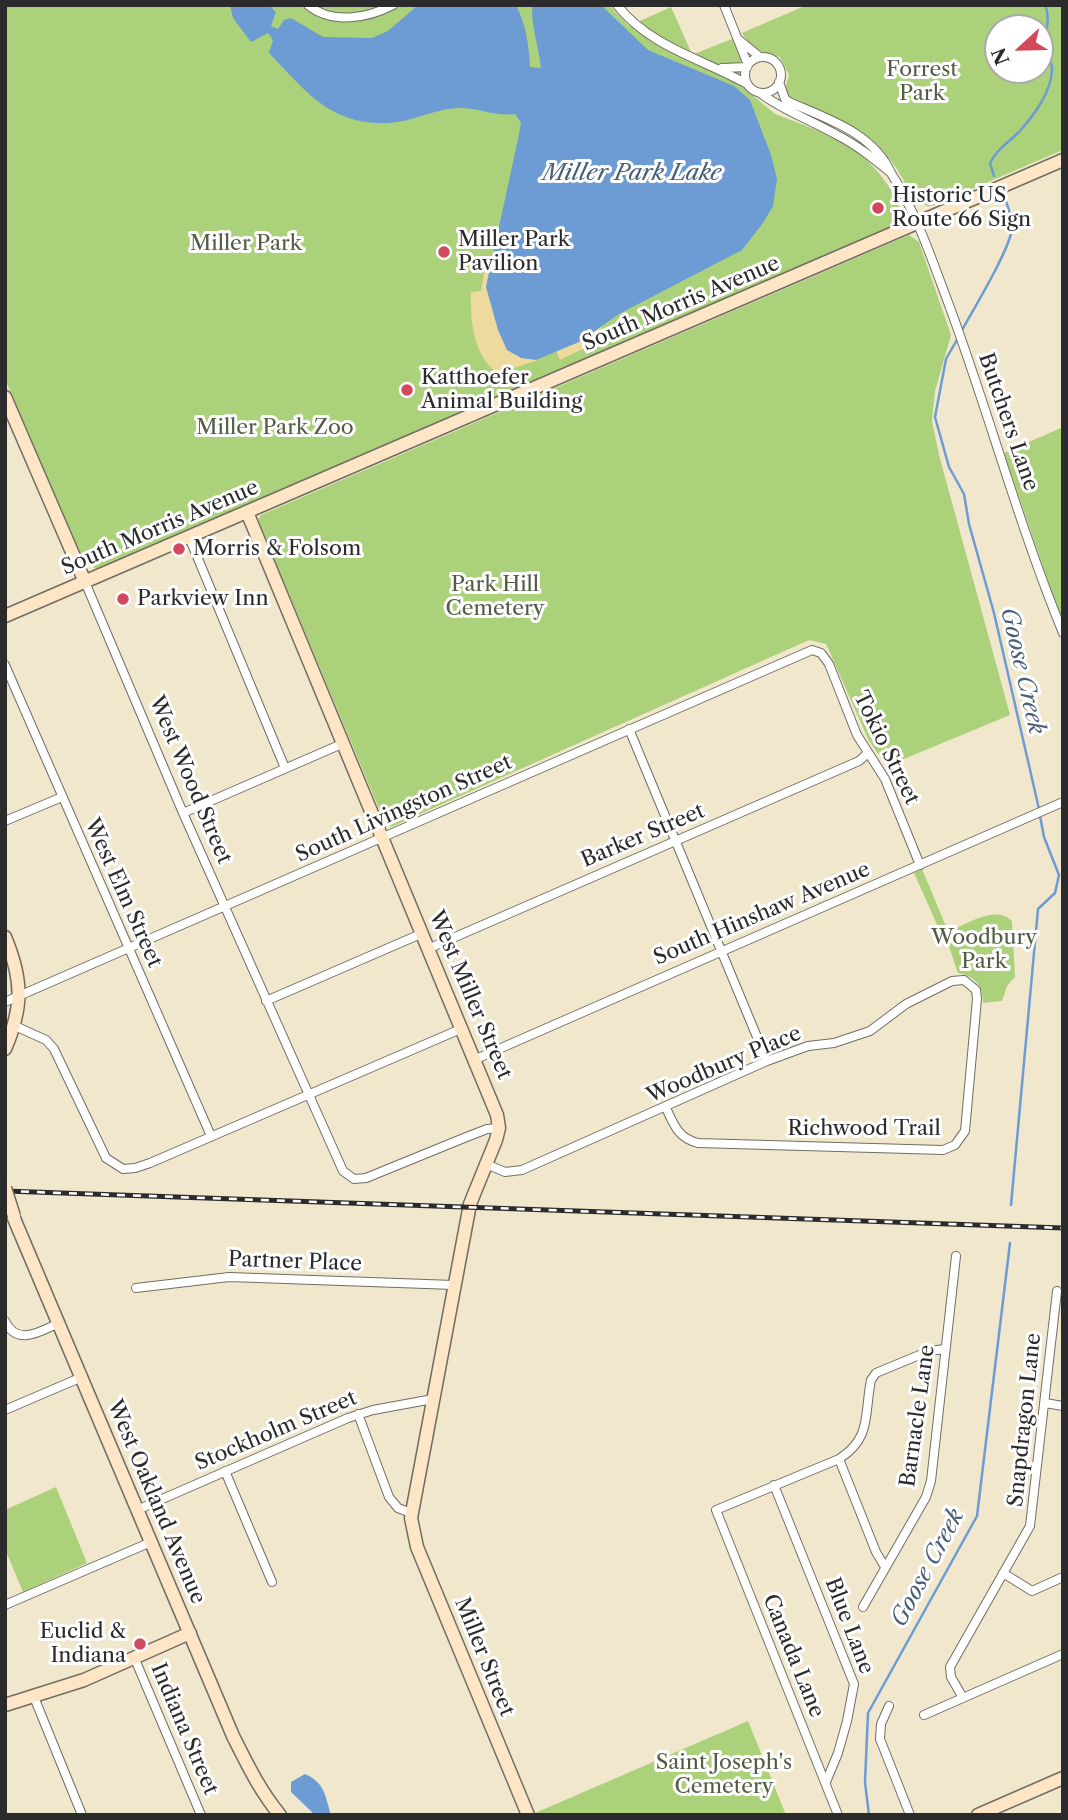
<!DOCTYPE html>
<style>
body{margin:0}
#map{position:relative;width:1068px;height:1820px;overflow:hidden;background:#f1e7cd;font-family:"Libre Caslon Text",serif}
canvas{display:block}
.frame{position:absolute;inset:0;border:7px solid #2b2b2b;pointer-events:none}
.north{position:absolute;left:984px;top:14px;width:70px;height:70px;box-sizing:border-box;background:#fff;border:2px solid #aaa;border-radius:50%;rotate:248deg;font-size:19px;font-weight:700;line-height:28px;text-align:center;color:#2b2b2b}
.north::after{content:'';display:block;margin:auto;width:24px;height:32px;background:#d1495b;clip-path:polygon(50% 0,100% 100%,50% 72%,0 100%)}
</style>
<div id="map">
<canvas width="1068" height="1820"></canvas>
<div class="frame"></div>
<div class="north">N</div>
</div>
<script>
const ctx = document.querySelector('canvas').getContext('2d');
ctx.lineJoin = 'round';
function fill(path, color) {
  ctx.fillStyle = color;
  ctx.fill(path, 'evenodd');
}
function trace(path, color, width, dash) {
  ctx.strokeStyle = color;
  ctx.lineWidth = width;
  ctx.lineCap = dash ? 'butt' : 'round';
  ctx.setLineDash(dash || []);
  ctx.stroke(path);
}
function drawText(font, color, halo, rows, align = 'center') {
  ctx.font = font + ' "Libre Caslon Text",serif';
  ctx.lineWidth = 6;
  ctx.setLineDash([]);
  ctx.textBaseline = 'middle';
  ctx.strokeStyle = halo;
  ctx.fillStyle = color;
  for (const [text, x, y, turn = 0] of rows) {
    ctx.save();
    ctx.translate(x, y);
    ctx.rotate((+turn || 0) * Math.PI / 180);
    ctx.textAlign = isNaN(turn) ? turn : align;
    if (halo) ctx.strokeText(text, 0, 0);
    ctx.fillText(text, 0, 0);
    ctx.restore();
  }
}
fill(new Path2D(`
 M9,5H609L629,26L671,7L691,52L694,54L732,39L741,59L739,84L775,114L830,135L863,156L879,173L892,191L900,209L899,221L891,227L96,569L83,559L5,379V7Z
 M807,5H1063V150L939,203C935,204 932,206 928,206C915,206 900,171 891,161C864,129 827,115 790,98L785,89L789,75L780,57C763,53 751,49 742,33ZM998,28H1040V70H998Z
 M909,235L919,242L951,335L935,391L932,421L939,455L1010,715L887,766L869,741L826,644L809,640L391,827L385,823L258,520L261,515Z
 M1063,427V615L1060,616L1004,453Z
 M922,869L945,924L952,930C970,922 996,905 1012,921L1015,977L1007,986L1002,1001L983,1003C983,986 975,976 958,973L945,935L939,929L914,873Z
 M56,1487L87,1563L23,1592L5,1549V1510Z
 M748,1721L786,1815H536L535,1813Z`), '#acd17b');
fill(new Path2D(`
 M486,260L491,261L486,287L536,360L541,359L511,369L508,365L504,368L506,373L500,374C473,359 470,320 471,292L481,291Z
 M601,327L604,333L591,345L560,360L556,351L579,342Z`), '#eeda9e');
fill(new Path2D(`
 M230,5H269L276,12L271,26L278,29L284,20L291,18L323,37L372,38L388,31L418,5H516C526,25 529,45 530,67L541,68C540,52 529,18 533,5H601L648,50L734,86L750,100L771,155L777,179L773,206L763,223L742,250L619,314L579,342L536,360L521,358L507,350L498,330L486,287L518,139L521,123L515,114C495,117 477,107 457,108C434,109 412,122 389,123C330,126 306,91 269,53L273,40L268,33L251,42L233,18Z
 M305,1774C325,1783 325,1795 331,1815H315L291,1792V1782Z`), '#6d9cd5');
trace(new Path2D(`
 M994,176L990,163C997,149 1008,143 1019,132C1034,115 1051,93 1052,70C1052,61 1047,52 1046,43C1045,30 1051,18 1045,5
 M961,332C973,310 1009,251 1012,229C1013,219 1008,208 1005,198
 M958,338L946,359L935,417L949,467L964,494L969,524L994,613L1039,809
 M1011,1205L1038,909L1055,893L1059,875L1044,837L1040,816
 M869,1815L865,1782L868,1713L977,1516L1010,1243`), '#6d9cd5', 2.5);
const street = new Path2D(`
 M308,5C332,25 368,18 393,5
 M617,5C650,47 703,59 747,84
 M724,5L748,65
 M738,39L760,57
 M745 75a18 18 0 1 1 36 0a18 18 0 1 1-36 0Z
 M722,68L747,67
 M760,93C784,111 811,120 837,135C857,145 874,159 891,173C873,133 828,119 789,102L785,99L779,82
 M891,173C917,214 932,260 949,305C989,413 1019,526 1063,633
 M189,537L285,768
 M85,582L183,813L343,1171L354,1179L366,1178L464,1138L487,1129L499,1128
 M5,665L211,1136
 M629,729L767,1061
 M183,813L344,743
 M5,821L62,797
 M430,948L859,761L868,753
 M266,1001L423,933
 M5,1002L812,650L821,653L829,664L857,735L885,779L920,865
 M15,1026L46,1040L54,1049L106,1158L123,1169L135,1168L150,1163L463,1028
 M476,1059L1063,802
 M486,1164L505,1172L522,1170L767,1061L808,1046L834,1043L870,1031L906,1004L952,981L964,980L976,990L977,999L965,1131L955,1145L943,1150L698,1143C678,1138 674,1125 666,1108
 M136,1288L229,1277L454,1285
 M5,1321C17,1347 41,1331 59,1323
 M1045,1403L1063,1406
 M5,1410L82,1377
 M358,1414L389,1497L398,1508L411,1513
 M839,1459L876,1552L885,1567
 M225,1471L272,1582
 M774,1485L854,1684L847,1721L838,1753L826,1782
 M137,1510L348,1418L373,1410L433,1399
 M1003,1573L1032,1591L1063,1577
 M5,1605L151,1542
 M863,1607L926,1497L931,1481L956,1256
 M134,1657L201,1815
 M34,1697L82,1815
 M963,1698L951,1677L950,1667L1030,1526L1057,1291
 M889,1706L881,1724L880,1739L910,1815
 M924,1715L1063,1654
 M838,1815L716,1510L839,1459C872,1438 864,1415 871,1380L876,1373L929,1351L945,1349`);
const secondary = new Path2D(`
 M5,397L85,582
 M247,512L497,1115L499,1128L496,1140L470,1204L411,1518L417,1547L528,1815
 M5,616L1063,160
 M5,937C23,980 23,1007 5,1049
 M10,1209L233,1736C247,1764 260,1791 280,1815
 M5,1705L84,1680L190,1633
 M978,1815L1063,1778`);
trace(street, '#706d64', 10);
trace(secondary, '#706d64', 15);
trace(street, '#fff', 8);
trace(secondary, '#fde5c5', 12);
const rail = new Path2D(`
 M5,1191L1063,1228`);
trace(rail, '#2b2b2b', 5);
trace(rail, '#fff', 2.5, [8]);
const secondaryBridge = new Path2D(`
 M5,1188L14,1216`);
trace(secondaryBridge, '#706d64', 15, []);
trace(secondaryBridge, '#fde5c5', 12);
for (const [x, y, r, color] of [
 [878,208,7,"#d1495b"],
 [444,252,7,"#d1495b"],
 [407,390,7,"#d1495b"],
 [179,549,7,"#d1495b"],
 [123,599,7,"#d1495b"],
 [140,1644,7,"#d1495b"]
]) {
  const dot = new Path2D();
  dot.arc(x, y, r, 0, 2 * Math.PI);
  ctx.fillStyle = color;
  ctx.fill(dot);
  trace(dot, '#fff', 2.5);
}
drawText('21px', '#525d43', '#fff', [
 ["Forrest",922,70],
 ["Park",922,94],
 ["Miller Park",246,244],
 ["Miller Park Zoo",275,428],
 ["Park Hill",495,585],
 ["Cemetery",495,609],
 ["Woodbury",984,938],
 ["Park",984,962],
 ["Saint Joseph's",724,1763],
 ["Cemetery",724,1787]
]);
drawText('21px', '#2b2b2b', '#fff', [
 ["Historic US",892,196],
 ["Route 66 Sign",892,220],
 ["Miller Park",458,240],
 ["Pavilion",458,264],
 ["Katthoefer",421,378],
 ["Animal Building",421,402],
 ["Morris & Folsom",193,549],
 ["Parkview Inn",137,599],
 ["Euclid &",126,1632,"right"],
 ["Indiana",126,1656,"right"]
], 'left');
drawText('21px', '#2b2b2b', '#fff', [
 ["South Morris Avenue",681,304,-23],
 ["Butchers Lane",1008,422,71],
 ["South Morris Avenue",160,528,-23],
 ["Tokio Street",886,748,64],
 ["West Wood Street",190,780,67],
 ["South Livingston Street",404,809,-24],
 ["Barker Street",643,836,-23],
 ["West Elm Street",123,893,66],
 ["South Hinshaw Avenue",762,914,-23],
 ["West Miller Street",470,995,67],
 ["Woodbury Place",724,1065,-23],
 ["Richwood Trail",864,1129],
 ["Partner Place",295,1262,2],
 ["Barnacle Lane",918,1416,-82],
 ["Snapdragon Lane",1025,1420,-84],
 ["Stockholm Street",276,1431,-23],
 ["West Oakland Avenue",156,1502,67],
 ["Blue Lane",849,1626,69],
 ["Canada Lane",793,1656,68],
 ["Miller Street",484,1657,68],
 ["Indiana Street",184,1729,67]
]);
drawText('italic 23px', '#495e77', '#fff', [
 ["Miller Park Lake",632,173],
 ["Goose Creek",1022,671,77],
 ["Goose Creek",928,1568,-62]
]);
</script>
